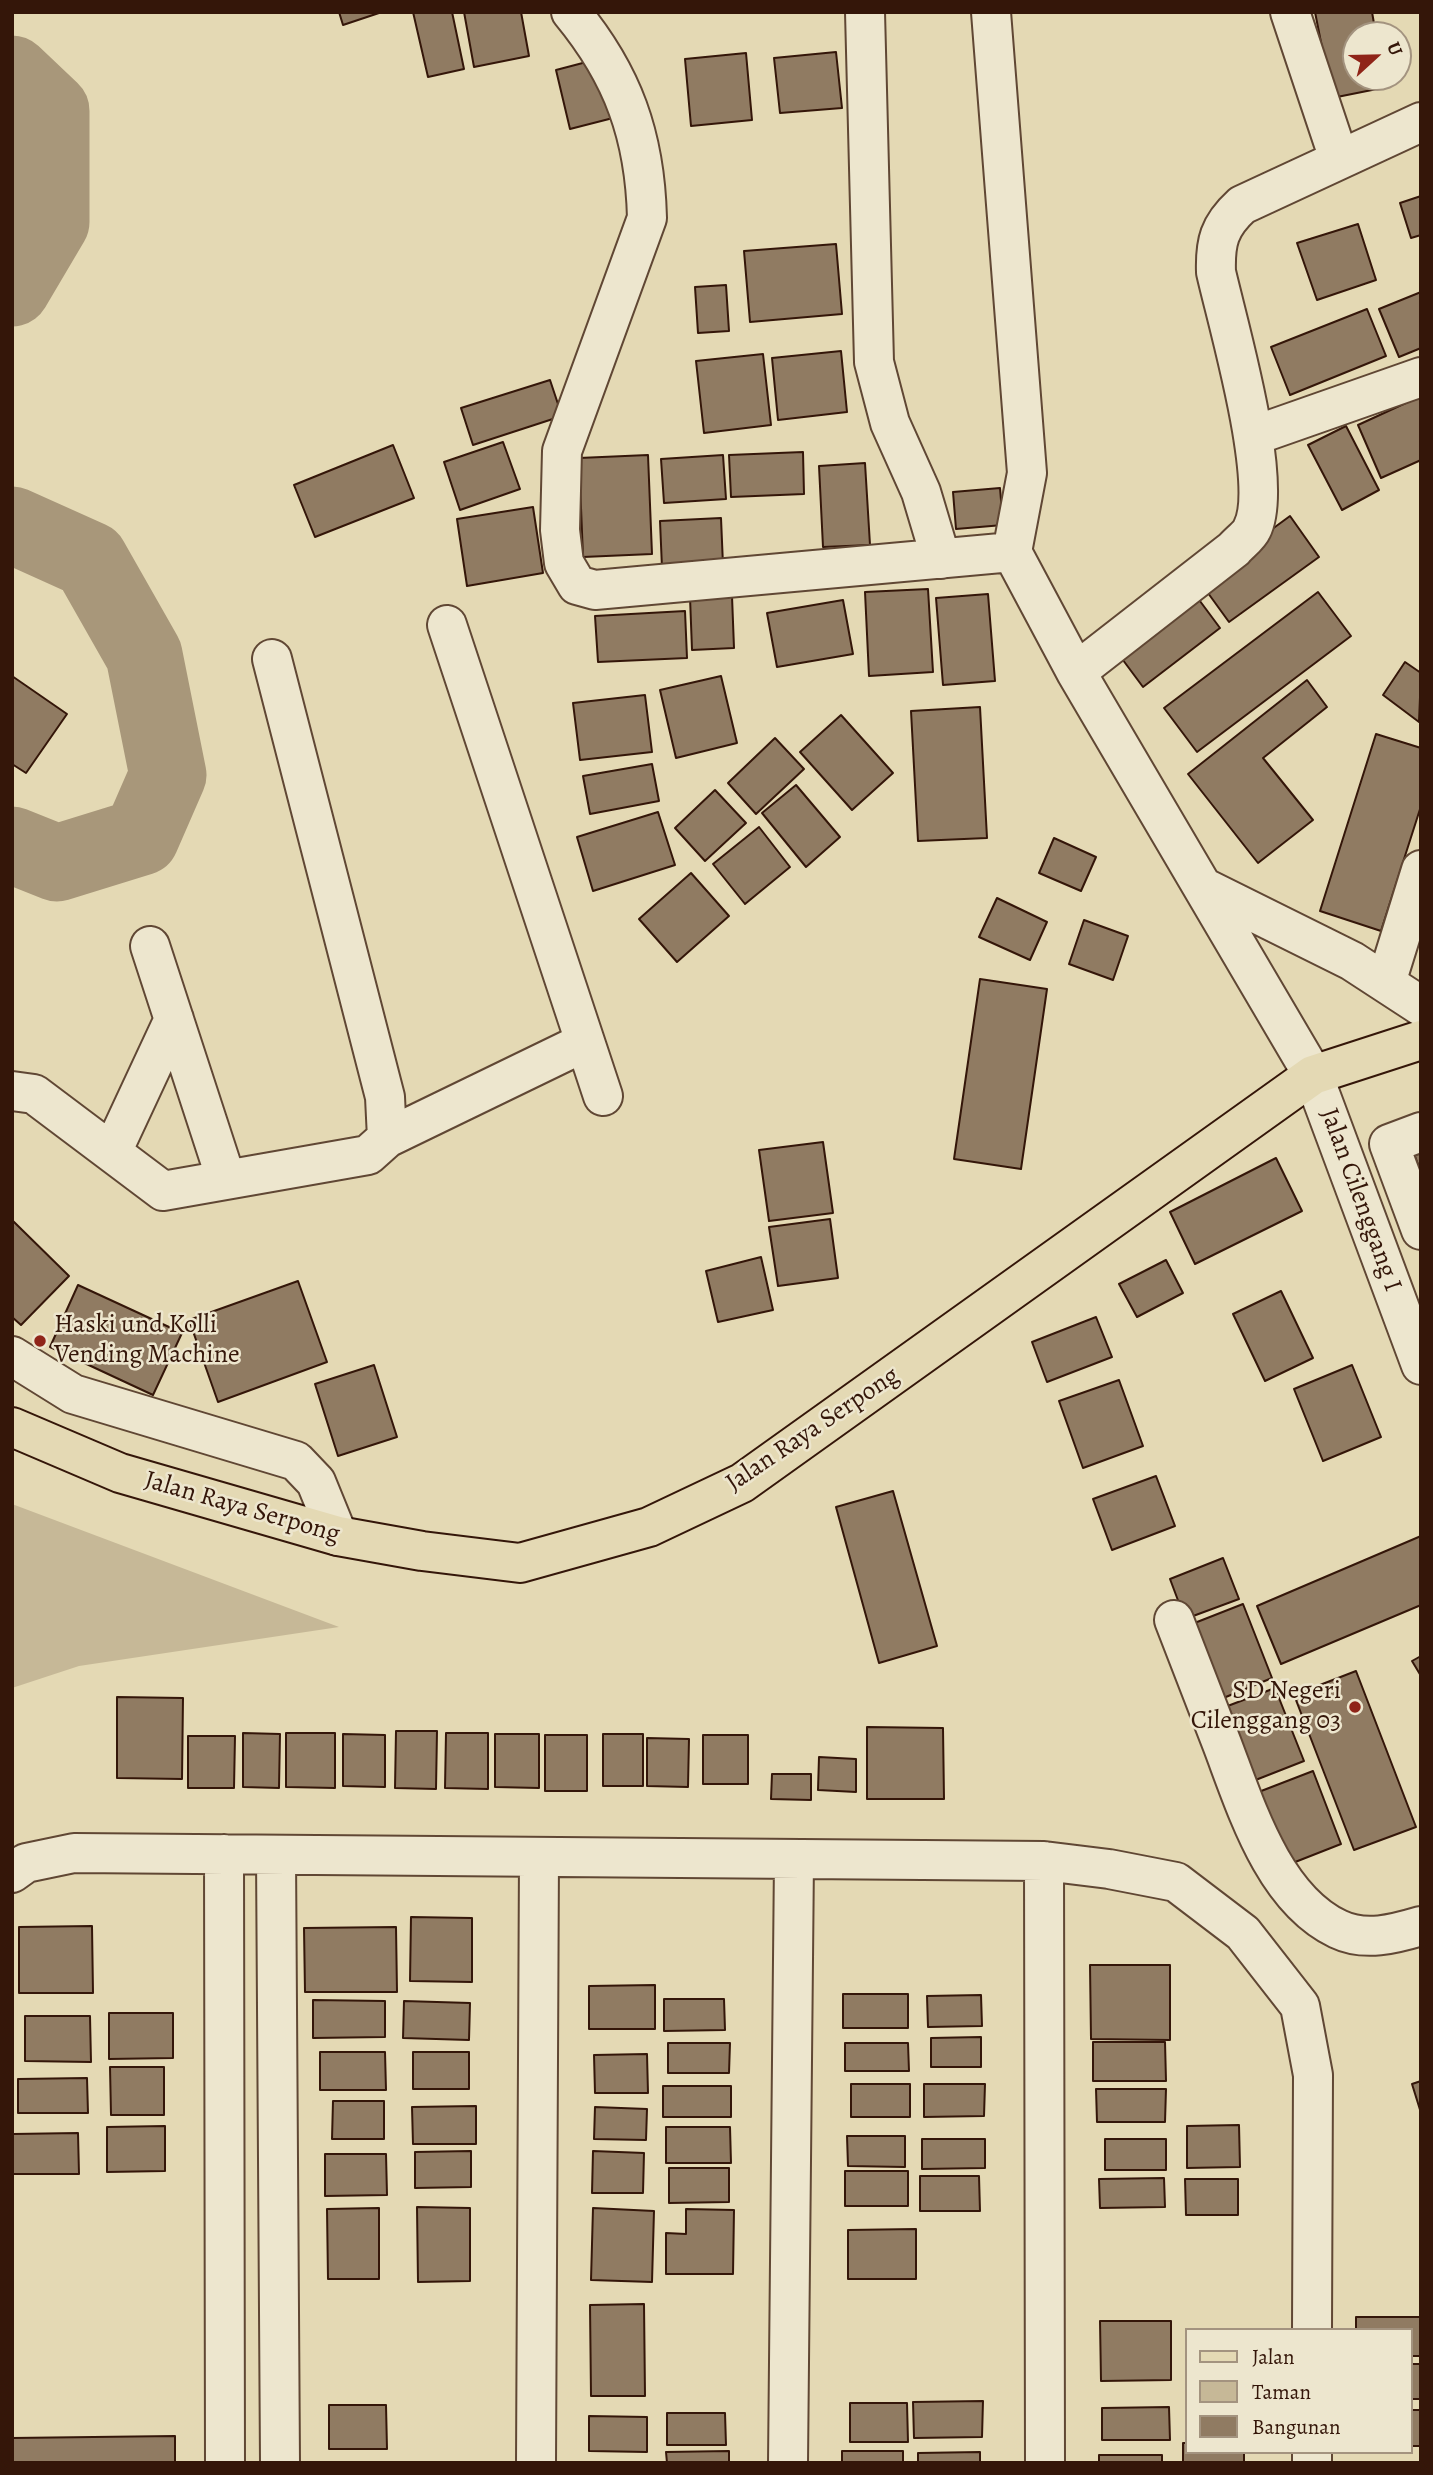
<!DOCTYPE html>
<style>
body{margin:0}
#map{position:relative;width:1433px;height:2475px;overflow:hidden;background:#e4d9b4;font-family:Alegreya,serif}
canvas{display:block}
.frame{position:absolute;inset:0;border:14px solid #341609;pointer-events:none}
.legend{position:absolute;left:1185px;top:2328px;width:228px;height:126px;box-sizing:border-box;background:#ede6ce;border:2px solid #a3937f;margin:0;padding:9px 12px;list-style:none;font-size:21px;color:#341609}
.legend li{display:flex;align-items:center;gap:14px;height:35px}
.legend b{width:35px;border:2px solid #a3937f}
.north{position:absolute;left:1342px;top:21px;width:70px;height:70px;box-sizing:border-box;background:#ede6ce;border:2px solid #a3937f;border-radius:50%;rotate:68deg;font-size:19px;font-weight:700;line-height:28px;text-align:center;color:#341609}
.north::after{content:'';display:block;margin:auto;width:24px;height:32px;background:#8f2418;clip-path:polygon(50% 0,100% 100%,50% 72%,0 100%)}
</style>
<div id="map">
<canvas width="1433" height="2475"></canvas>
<div class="frame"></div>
<ul class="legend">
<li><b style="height:9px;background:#e4d9b4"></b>Jalan</li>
<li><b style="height:19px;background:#c6b897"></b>Taman</li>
<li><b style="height:19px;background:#907b62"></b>Bangunan</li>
</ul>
<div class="north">U</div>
</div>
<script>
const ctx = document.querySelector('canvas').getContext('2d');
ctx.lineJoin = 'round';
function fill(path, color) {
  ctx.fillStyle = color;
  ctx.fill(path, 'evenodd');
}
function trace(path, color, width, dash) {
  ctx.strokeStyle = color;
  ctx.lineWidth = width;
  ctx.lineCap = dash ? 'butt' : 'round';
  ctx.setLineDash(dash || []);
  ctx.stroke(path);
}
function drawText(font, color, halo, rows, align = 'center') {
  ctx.font = font + ' Alegreya,serif';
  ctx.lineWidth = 5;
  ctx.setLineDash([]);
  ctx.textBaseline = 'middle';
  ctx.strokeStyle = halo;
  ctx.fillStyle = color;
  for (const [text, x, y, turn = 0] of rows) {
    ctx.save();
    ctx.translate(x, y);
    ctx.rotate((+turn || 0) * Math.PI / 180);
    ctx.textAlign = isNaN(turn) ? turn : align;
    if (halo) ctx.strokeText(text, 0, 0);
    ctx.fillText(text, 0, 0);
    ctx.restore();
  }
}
fill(new Path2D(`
 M12,1504L339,1627L79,1666L12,1688Z`), '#c6b897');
trace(new Path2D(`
 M12,74L51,111V222L12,288
 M12,525L90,560L144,655L168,775L141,837L57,863L12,845`), '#a8977a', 77);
const building = new Path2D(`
 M339,12H382L343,25Z
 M413,12H452L464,69L428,77Z
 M464,12H521L529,56L474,67Z
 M1315,12H1372L1376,35H1356V77H1385L1387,87L1332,98Z
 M836,52L842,108L780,113L774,58Z
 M746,53L752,120L691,126L685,59Z
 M598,59L613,118L570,129L556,70Z
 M1421,196V235L1411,238L1400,203Z
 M1358,224L1376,280L1317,300L1297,243Z
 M836,244L842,314L750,322L744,251Z
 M726,285L729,331L698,333L695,287Z
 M1421,292V348L1399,357L1379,309Z
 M1367,309L1386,356L1290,395L1271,347Z
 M841,351L847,412L778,420L772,358Z
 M763,354L771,425L704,433L696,361Z
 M550,380L562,416L473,445L461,408Z
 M1421,396V460L1381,478L1358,425Z
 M1346,426L1379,490L1342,510L1308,445Z
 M503,442L520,489L460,510L444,462Z
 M393,445L414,498L315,537L294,485Z
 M803,452L804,494L731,497L729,455Z
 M648,455L652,554L583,557L579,458Z
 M723,455L726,499L664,503L661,459Z
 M865,463L870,545L823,547L819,466Z
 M1000,488L1003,525L956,529L953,492Z
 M533,507L543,573L467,586L457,519Z
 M1290,516L1319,557L1229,622L1200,582Z
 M721,518L723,565L662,568L660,521Z
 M928,589L933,672L869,676L865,592Z
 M1191,589L1220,628L1143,687L1114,648Z
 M1318,592L1351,636L1197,752L1164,708Z
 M988,594L995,681L943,685L936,598Z
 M732,596L734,648L692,650L690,597Z
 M843,600L853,654L777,667L767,613Z
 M685,611L687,658L598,662L595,616Z
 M1405,662L1421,673L1419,722L1383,695Z
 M12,676L67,714L26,773L12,764Z
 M721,676L737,743L676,758L660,690Z
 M1307,680L1327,707L1263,758L1313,820L1258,863L1188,774Z
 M645,695L652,752L580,760L573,703Z
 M980,707L987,838L918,841L911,711Z
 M841,715L893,773L852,810L800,752Z
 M1376,734L1421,748V806L1381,931L1320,911Z
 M775,738L804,769L756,814L728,783Z
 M652,764L659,801L590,814L583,776Z
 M796,785L840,837L806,867L762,813Z
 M715,790L746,823L705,861L675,828Z
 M658,812L675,865L593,891L577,837Z
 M759,827L790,867L745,904L713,864Z
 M1054,838L1096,857L1081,891L1039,873Z
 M691,873L729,916L677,962L639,919Z
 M997,898L1047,922L1030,960L979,937Z
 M1084,920L1128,936L1113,980L1069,964Z
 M980,979L1047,989L1021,1169L954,1159Z
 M823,1142L833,1213L769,1221L759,1150Z
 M1421,1152V1172L1414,1154Z
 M1276,1158L1302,1211L1195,1264L1170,1212Z
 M830,1219L838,1278L778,1286L769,1227Z
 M12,1220L69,1276L21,1325L12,1317Z
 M761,1257L773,1310L718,1322L706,1271Z
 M1166,1260L1183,1293L1137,1317L1119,1284Z
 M298,1281L327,1362L218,1402L189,1320Z
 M78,1285L182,1333L153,1395L50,1347Z
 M1281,1291L1313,1358L1265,1381L1233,1314Z
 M1096,1317L1112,1357L1047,1382L1032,1342Z
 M374,1365L397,1437L338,1456L315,1384Z
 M1352,1365L1381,1437L1323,1461L1294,1389Z
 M1119,1380L1143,1446L1083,1468L1059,1401Z
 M1156,1476L1175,1526L1112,1550L1093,1499Z
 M893,1491L937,1646L879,1663L836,1507Z
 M1421,1536V1605L1281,1664L1257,1606Z
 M1223,1558L1239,1599L1185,1619L1170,1579Z
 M1243,1604L1272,1678L1221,1699L1192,1624Z
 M1421,1656V1676L1412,1661Z
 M1356,1671L1416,1827L1354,1850L1294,1695Z
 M1275,1688L1304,1761L1253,1781L1225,1707Z
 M117,1697L183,1698L182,1779L117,1778Z
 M867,1727L943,1728L944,1799H867Z
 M396,1731H437L436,1789L395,1788Z
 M243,1733L280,1734L279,1788L243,1787Z
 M286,1733H335V1788L286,1787Z
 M446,1733H488V1789L445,1788Z
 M343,1734L385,1735V1787L343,1786Z
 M495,1734H539V1788L495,1787Z
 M603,1734H643V1786H603Z
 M545,1735H587V1791H545Z
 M703,1735H748V1784H703Z
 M188,1736H235L234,1788H188Z
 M647,1738L689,1739L688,1787L647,1786Z
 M819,1757L856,1759V1792L818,1790Z
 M1313,1771L1341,1844L1285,1866L1256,1793Z
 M772,1774H811V1800L771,1799Z
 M411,1917L472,1918V1982L410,1981Z
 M92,1926L93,1993H19V1927Z
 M396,1927L397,1992H305L304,1928Z
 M1090,1965H1170V2040L1091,2039Z
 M655,1985V2029H589V1986Z
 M843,1994H908V2028H843Z
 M981,1995L982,2026L928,2027L927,1996Z
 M664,1999H724L725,2030L664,2031Z
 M313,2000L385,2001V2037L313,2038Z
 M404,2001L470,2003L469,2040L403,2038Z
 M109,2013H173V2058L109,2059Z
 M25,2016H90L91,2062L25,2061Z
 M981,2037V2067H931V2038Z
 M1093,2042H1165L1166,2081H1093Z
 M668,2043H730L729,2073H668Z
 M845,2043H908L909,2071H845Z
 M320,2052H385L386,2090H320Z
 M413,2052H469V2089H413Z
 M647,2054L648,2093H595L594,2055Z
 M110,2067H164V2115H111Z
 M87,2078L88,2113H18V2079Z
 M1421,2081V2113L1412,2084Z
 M851,2084H910V2117H851Z
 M924,2084H985L984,2116L924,2117Z
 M663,2086H731V2117H663Z
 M1096,2089H1166L1165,2122H1097Z
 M333,2101H384V2139H332Z
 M476,2106V2144H413L412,2107Z
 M595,2107L647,2109L646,2140L594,2139Z
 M1239,2125L1240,2167L1187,2168V2126Z
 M165,2126V2171L107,2172V2127Z
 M666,2127H730L731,2163H666Z
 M78,2133L79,2174H13V2134Z
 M847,2136H905V2167L848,2166Z
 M922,2139H985V2168L922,2169Z
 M1105,2139H1166V2170H1105Z
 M471,2151V2187L415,2188V2152Z
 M593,2151L644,2153L643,2193H592Z
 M325,2154H386L387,2195L325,2196Z
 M669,2168H729V2202L669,2203Z
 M845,2171H908V2206H845Z
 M920,2176H979L980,2211H920Z
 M1164,2178L1165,2207L1100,2208L1099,2179Z
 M1185,2179H1238V2215H1186Z
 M417,2207L470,2208V2281L418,2282Z
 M379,2208V2279H328L327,2209Z
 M593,2208L654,2211L652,2282L591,2280Z
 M686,2209L734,2210L733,2274H666V2233L686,2234Z
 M916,2229V2279H848V2230Z
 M644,2304L645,2396H591L590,2305Z
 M1356,2317H1421V2356H1410V2330H1356Z
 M1100,2321H1171V2380L1101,2381Z
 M1410,2364H1421V2399H1410Z
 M983,2401L982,2437L914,2438L913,2402Z
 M850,2403H907L908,2442H850Z
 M329,2405H386L387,2449H329Z
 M1169,2407L1170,2440H1102V2408Z
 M1410,2410H1421V2446H1410Z
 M667,2413H725L726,2445H667Z
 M589,2416L647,2417V2452L589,2451Z
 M175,2436V2463H12V2438Z
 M1183,2443H1186V2452H1244V2463H1183Z
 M729,2451V2463H667L666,2452Z
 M842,2451H903V2463H842Z
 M980,2452V2463H918V2453Z
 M1099,2455H1162V2463H1099Z`);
fill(building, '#907b62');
trace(building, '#341609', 2);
const minor = new Path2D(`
 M571,12C623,75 645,136 647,218L562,451L560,530L564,563L577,585L595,590L1012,552
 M865,12L874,362L890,423L921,492L941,559
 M991,12L1027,473L1012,552L1076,672L1313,1075L1421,1365
 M1290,12L1339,159
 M1253,436L1421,377
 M447,625L603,1096
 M1076,672L1234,549C1239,543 1249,536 1252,529C1275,484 1228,325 1216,272C1215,242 1219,226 1242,205L1421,122
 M1203,887L1352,961L1421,1006
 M150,946L226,1179
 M1386,983L1421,870
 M12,1091L34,1094L163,1191L368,1155L387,1138L385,1097L272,659
 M1421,1132L1389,1144L1421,1230
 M387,1138L585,1042
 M112,1152L174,1019
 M12,1356L73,1394L296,1461L316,1482L338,1536
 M1174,1620C1190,1661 1206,1703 1222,1744C1246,1807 1273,1898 1338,1929C1365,1942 1394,1934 1421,1926
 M224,1854L225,2463
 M276,1855L280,2463
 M1044,1861L1045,2463
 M12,1873L26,1863L74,1853L1044,1861L1109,1869L1176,1882L1243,1933L1300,2006L1313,2075L1312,2330
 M536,2463L539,1857
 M788,2463L794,1859
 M1312,2463V2452`);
const major = new Path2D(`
 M12,1427L120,1473L338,1536L422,1551L520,1563L649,1527L742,1483L1313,1075L1421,1040`);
trace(minor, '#604734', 42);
trace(major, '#341609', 42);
trace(minor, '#ede6ce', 38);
trace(major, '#e4d9b4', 38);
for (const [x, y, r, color] of [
 [40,1341,7,"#8f2418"],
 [1355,1707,7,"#8f2418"]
]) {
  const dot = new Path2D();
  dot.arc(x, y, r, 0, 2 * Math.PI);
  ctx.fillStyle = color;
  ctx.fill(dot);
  trace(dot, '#ede6ce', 2.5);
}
drawText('26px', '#341609', '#ede6ce', [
 ["Jalan Cilenggang I",1360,1200,70],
 ["Jalan Raya Serpong",813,1430,-34],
 ["Jalan Raya Serpong",242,1508,16]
]);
drawText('26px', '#341609', '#ede6ce', [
 ["Haski und Kolli",54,1326],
 ["Vending Machine",54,1356],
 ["SD Negeri",1341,1692,"right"],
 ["Cilenggang 03",1341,1722,"right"]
], 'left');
</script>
